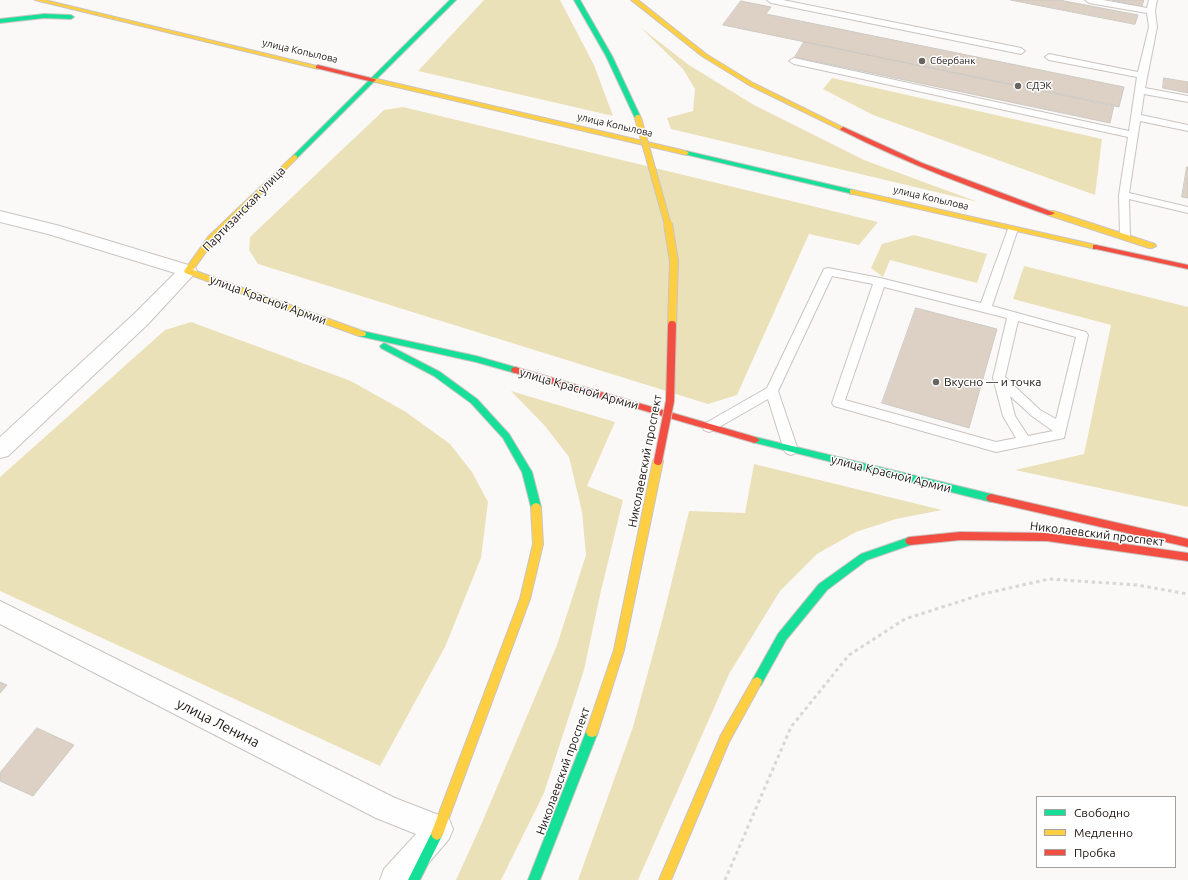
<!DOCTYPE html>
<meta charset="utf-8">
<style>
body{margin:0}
#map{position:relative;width:1188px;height:880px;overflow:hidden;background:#fbf9f7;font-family:Ubuntu,sans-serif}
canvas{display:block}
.legend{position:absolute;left:1036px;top:796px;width:140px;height:72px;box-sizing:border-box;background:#fff;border:1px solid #a4a19f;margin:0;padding:5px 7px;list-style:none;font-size:12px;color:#1b130e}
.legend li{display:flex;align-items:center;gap:8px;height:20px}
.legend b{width:20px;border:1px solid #a4a19f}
</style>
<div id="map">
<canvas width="1188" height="880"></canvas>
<ul class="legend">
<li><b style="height:5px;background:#16e098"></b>Свободно</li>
<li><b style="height:5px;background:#ffcf43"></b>Медленно</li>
<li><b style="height:5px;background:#f24e42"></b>Пробка</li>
</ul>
</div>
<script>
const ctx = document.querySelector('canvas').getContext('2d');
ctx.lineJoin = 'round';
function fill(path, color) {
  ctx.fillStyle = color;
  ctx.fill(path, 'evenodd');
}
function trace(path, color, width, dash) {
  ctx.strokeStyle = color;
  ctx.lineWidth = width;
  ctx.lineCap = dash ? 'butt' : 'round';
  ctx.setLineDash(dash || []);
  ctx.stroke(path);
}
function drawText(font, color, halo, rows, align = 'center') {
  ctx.font = font + ' Ubuntu,sans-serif';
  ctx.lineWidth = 3;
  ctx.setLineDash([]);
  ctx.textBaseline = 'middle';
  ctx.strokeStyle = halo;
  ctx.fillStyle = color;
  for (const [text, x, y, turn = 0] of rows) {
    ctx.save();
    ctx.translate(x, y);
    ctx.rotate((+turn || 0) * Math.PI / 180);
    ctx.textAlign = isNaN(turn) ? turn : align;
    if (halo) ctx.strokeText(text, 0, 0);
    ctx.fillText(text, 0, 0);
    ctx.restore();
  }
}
fill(new Path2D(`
 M484,0H560L594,65L613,116L418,71Z
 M640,27L689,65L754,105L864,160L978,202L671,129L667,118L693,111L695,89L683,69Z
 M832,78L1102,139L1095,195L873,115L823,89Z
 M403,107L878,222L859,245L809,234L737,395L708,404L258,264L249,250L250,237L384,110Z
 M914,235L987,254L977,283L890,260L883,277L871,268L882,244Z
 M1024,266L1188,307V507L1015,470L1084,454L1111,325L1013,299Z
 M191,322L351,381L406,412L450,444L472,472L488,502L481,558L445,647L380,766L0,591V477L165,330Z
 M511,391L615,422L587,486L623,500L600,595L584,670L544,793L501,880H456L481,825L557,645L586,555L582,512L569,457L545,426Z
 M754,464L942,510L896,519L856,532L817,554L780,591L729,674L638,880H578L633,727L663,617L689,511L745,513Z`), '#ebe1b9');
const building = new Path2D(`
 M1011,0H1059L1138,15L1135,24Z
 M1112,0H1144L1142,6Z
 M741,1L771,7L766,14L1124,87L1119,107L723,25Z
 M804,42L1114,105L1110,123L795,57Z
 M1164,78L1188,82V93L1163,88Z
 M1187,167H1188V198L1182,197Z
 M916,308L997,329L969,428L882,403Z
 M0,682L7,685L0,693Z
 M37,728L74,745L33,796L0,781V773Z`);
fill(building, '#dcd1c4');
trace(building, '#cdc9c4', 1);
const lane = new Path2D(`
 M767,0H783L1021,48L1025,51L1021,54L771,3Z
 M1085,0H1103L1147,8L1149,0H1157L1155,11L1157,27L1145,88L1188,96V102L1144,94L1141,115L1188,125V131L1140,121L1129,193L1188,207V213L1129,199L1130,237L1125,240L1120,237L1119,195L1128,137L794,64L789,61L794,58L1129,131L1137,77L1049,60L1045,57L1049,54L1138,72L1149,27L1147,13L1089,3Z
 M1013,226L1018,229L992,306L1086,332L1088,335L1064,438L996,452L834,406L832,403L873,284L832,276L778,391L798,450L796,453L791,455L786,453L784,450L768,399L714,430L709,432L704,430L703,427L704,424L767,388L824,269L828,268L880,278L981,303L1008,229ZM884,287L1007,318L993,378L1003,416L1016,438L996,442L845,400ZM1018,321L1076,337L1056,419L1040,410L1005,377ZM1010,396L1032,416L1053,431L1028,436L1015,416Z`);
const street = new Path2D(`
 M0,211L60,226L195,267L197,271L148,324L8,456L0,458V437L134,314L175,273L48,234L0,222Z
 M0,601L395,798L449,819L453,829L449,839L414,880H380L384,869L416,834L376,818L0,624Z`);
const fast = new Path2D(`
 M450,0H456L297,158H293V156Z
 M574,0H580L612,56L641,118L640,119L638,120L635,118L606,56Z
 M44,14L71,15L74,17L71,19L44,18L0,23V19Z
 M686,151L853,190L857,192L853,194L684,154V152Z
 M362,331L476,356L518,368L519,370L515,373L476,362L359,336L358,334Z
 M384,343L440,372L477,399L509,434L532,472L541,507L539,510H533L531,507L522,472L503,438L471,403L434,376L381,348L380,346Z
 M755,437L991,494L994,495L996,498L994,501L991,502L752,442L750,440Z
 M910,537L913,538L915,541L913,544L867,560L827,590L786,640L761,685L757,687L753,685L752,682L753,679L778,634L819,584L861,554Z
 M592,727L596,728L598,732L540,880H528L586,732L588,728Z
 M437,828L441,830L443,834L420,880H408L433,830Z`);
const slow = new Path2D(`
 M35,0H45L321,67L318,69Z
 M631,0H638L706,54L753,83L846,129L843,131L841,130L749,85L702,56Z
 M373,78L686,151L689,153L686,155L371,81L370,80Z
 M295,155L297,156V158L214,241L193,270L365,332L366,334L365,336H359L185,273L184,271L208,237L293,156Z
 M850,190H853L1096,245L1100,247L1096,249L853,194H850Z
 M1048,211H1054L1155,244L1156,246L1152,248H1149L1048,215Z
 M658,458L661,459L663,461L624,650L598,732L596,736L592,737L588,736L586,732L614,650L653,461L655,459Z
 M536,503L539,504L541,507L543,544L530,599L443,834L441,838L437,840L433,838L431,834L520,599L533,544L531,507L533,504Z
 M757,677L761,679L762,682L729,742L671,880H659L721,735L753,679Z`);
const jam = new Path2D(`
 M318,65L375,79L376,80L373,82L316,68V66Z
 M843,127L922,163L1055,213L1051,215H1048C977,190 908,164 841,130L840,129Z
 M1093,245H1096L1188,265V269L1096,249H1093Z
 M515,367L755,437L760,440L755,443L512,372L511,370L512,368Z
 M991,494L1188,539V547L988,501L986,498L988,495Z
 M960,532L1047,533L1188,553V561L1047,541L960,540L910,545L907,544L905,541L907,538L910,537Z`);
trace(lane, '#cac4c1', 2);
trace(street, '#cac4c1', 2);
trace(fast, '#cac4c1', 2);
trace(slow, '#cac4c1', 2);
trace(jam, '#cac4c1', 2);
trace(new Path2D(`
 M725,880L791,727L849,655L905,619L983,594L1049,579L1137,585L1188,594`), '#d8d7d6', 3, [3.5, 3.5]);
fill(lane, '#fefefe');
fill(street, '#fefefe');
fill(fast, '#16e098');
fill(slow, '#ffcf43');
fill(jam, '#f24e42');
const slowBridgeFar1 = new Path2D(`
 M638,118L668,225`);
const slowBridge = new Path2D(`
 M668,224L674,261L672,325`);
const jamBridge = new Path2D(`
 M658,461L670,401L672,325`);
trace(slowBridgeFar1, '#cac4c1', 8, []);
trace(slowBridge, '#cac4c1', 10, []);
trace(jamBridge, '#cac4c1', 10, []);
trace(slowBridgeFar1, '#ffcf43', 6);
trace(slowBridge, '#ffcf43', 8);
trace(jamBridge, '#f24e42', 8);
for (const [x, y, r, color] of [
 [922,61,4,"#696460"],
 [1018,86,4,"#696460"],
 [936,382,4,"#696460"]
]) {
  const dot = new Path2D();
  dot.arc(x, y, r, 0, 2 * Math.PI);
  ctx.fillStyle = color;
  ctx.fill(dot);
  trace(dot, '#fff', 1.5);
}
drawText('10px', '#1b130e', '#fff', [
 ["улица Копылова",300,51,13],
 ["улица Копылова",615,125,13],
 ["улица Копылова",931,198,13]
]);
drawText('10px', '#1b130e', '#fff', [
 ["Сбербанк",930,61],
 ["СДЭК",1026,86]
], 'left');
drawText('12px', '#1b130e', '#fff', [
 ["Партизанская улица",244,209,-46],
 ["улица Красной Армии",268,300,20],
 ["улица Красной Армии",579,389,16],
 ["Николаевский проспект",645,461,-79],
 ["улица Красной Армии",891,474,14],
 ["Николаевский проспект",1097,534,7],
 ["Николаевский проспект",563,771,-70]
]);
drawText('12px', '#1b130e', '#fff', [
 ["Вкусно — и точка",944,382]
], 'left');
drawText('14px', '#1b130e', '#fff', [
 ["улица Ленина",218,723,27]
]);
</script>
